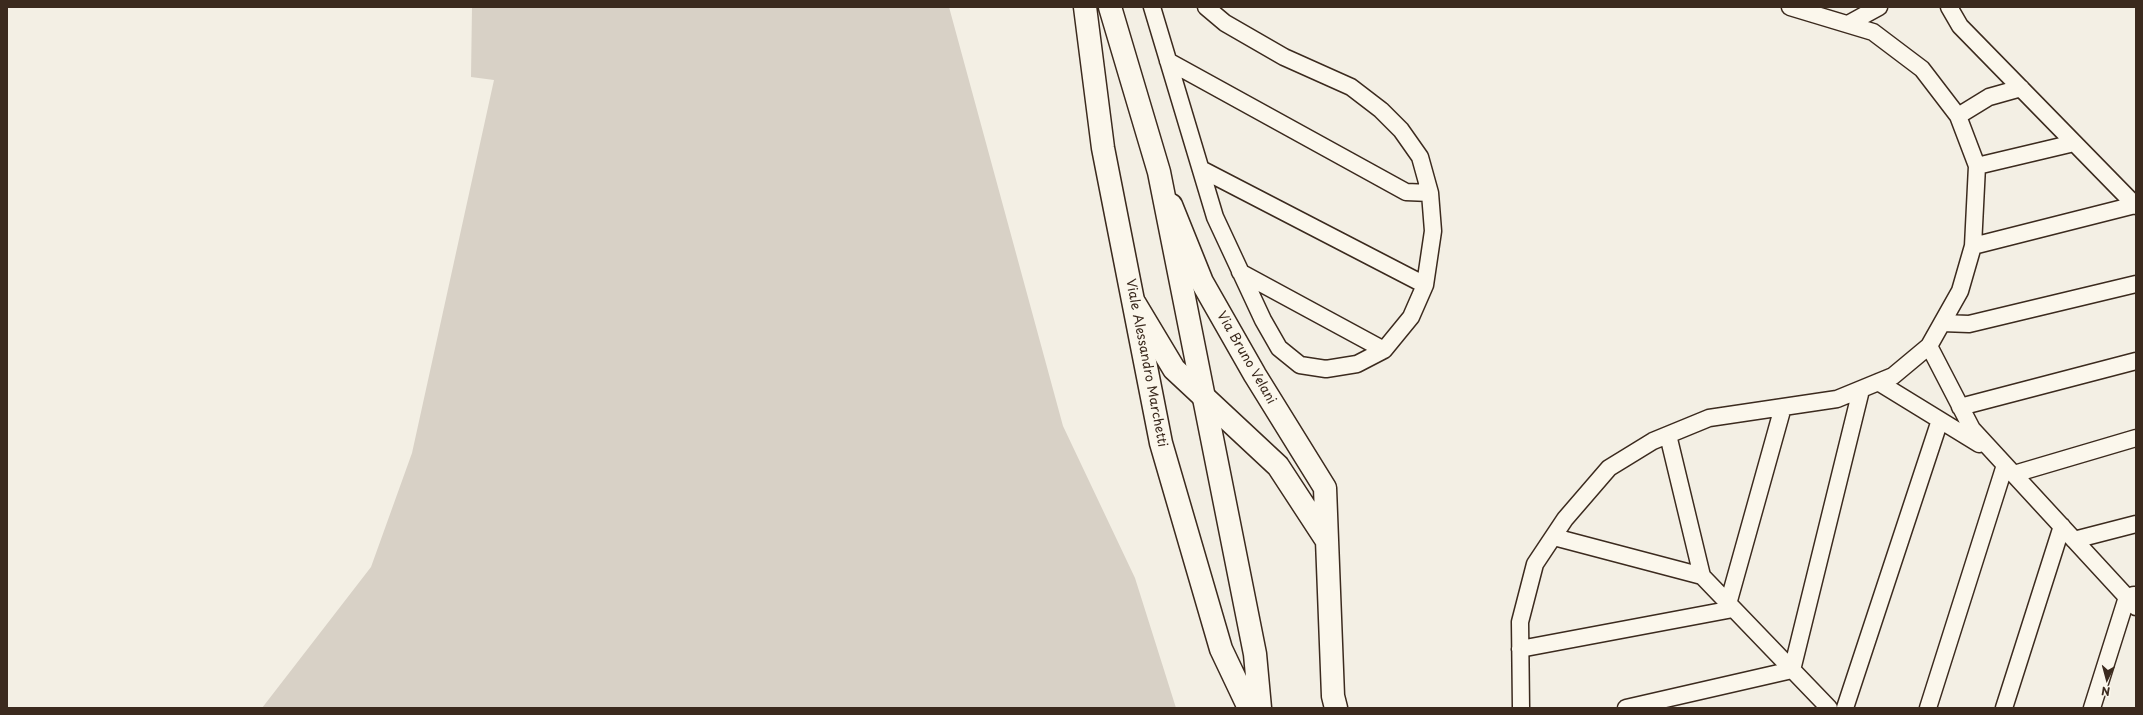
<!DOCTYPE html>
<style>
body{margin:0}
#map{position:relative;width:2143px;height:715px;overflow:hidden;background:#f3efe4;font-family:"Playpen Sans",sans-serif}
canvas{display:block}
.frame{position:absolute;inset:0;border:8px solid #3b2a1e;pointer-events:none}
.north{position:absolute;left:2087px;top:659px;width:40px;height:40px;-webkit-text-stroke:3px #fbf7ec;paint-order:stroke;rotate:186deg;font-size:11px;font-weight:700;line-height:16px;text-align:center;color:#3b2a1e}
.north::after{content:'';display:block;margin:auto;width:14px;height:18px;background:#3b2a1e;clip-path:polygon(50% 0,100% 100%,50% 72%,0 100%)}
</style>
<div id="map">
<canvas width="2143" height="715"></canvas>
<div class="frame"></div>
<div class="north">N</div>
</div>
<script>
const ctx = document.querySelector('canvas').getContext('2d');
ctx.lineJoin = 'round';
function fill(path, color) {
  ctx.fillStyle = color;
  ctx.fill(path, 'evenodd');
}
function trace(path, color, width, dash) {
  ctx.strokeStyle = color;
  ctx.lineWidth = width;
  ctx.lineCap = dash ? 'butt' : 'round';
  ctx.setLineDash(dash || []);
  ctx.stroke(path);
}
function drawText(font, color, halo, rows, align = 'center') {
  ctx.font = font + ' "Playpen Sans",sans-serif';
  ctx.lineWidth = 3.5;
  ctx.setLineDash([]);
  ctx.textBaseline = 'middle';
  ctx.strokeStyle = halo;
  ctx.fillStyle = color;
  for (const [text, x, y, turn = 0] of rows) {
    ctx.save();
    ctx.translate(x, y);
    ctx.rotate((+turn || 0) * Math.PI / 180);
    ctx.textAlign = isNaN(turn) ? turn : align;
    if (halo) ctx.strokeText(text, 0, 0);
    ctx.fillText(text, 0, 0);
    ctx.restore();
  }
}
fill(new Path2D(`
 M472,7H949L1063,426L1135,578L1176,708H262L371,567L412,453L494,80L471,77Z`), '#d8d1c6');
const service = new Path2D(`
 M1152,7L1215,217L1263,320L1279,348L1300,365L1326,369L1357,364L1384,350L1411,317L1425,285L1433,231L1430,193L1420,157L1401,130L1381,110L1351,87L1284,57L1225,23L1206,7
 M1949,7L1960,26L2136,206
 M1848,24L1879,7
 M1168,61L1406,192L1430,193
 M1958,116L1989,97L2021,88
 M1977,166L2074,143
 M1201,169L1425,285
 M1973,246L2135,205
 M1240,272L1384,350
 M1942,323L1969,324L2136,284
 M1929,346L1972,429L2136,607
 M1878,382L1979,444
 M1960,407L2136,361
 M1668,435L1702,576L1829,708
 M2014,474L2136,438
 M1554,537L1702,576
 M2074,540L2136,524
 M1728,604L1783,407
 M1520,649L1733,609
 M1521,708L1520,622L1535,564L1565,519L1609,468L1653,441L1709,418L1837,399L1893,376L1929,346L1960,291L1973,246L1977,166L1958,116L1922,69L1873,32L1790,7
 M1626,708L1792,670L1861,390
 M1845,708L1940,420
 M1928,708L2005,465
 M2004,708L2062,526
 M2092,708L2127,597L2134,595`);
const minor = new Path2D(`
 M1171,205L1202,282L1255,375L1325,488L1333,696L1336,708
 M1135,304L1174,369L1278,466L1327,541`);
const tertiary = new Path2D(`
 M1085,7L1103,148L1161,443L1221,649L1249,708
 M1110,7L1159,172L1255,654L1260,708`);
trace(service, '#3b2a1e', 19);
trace(minor, '#3b2a1e', 25);
trace(tertiary, '#3b2a1e', 25);
trace(service, '#fbf7ec', 16);
trace(minor, '#fbf7ec', 22);
trace(tertiary, '#fbf7ec', 22);
drawText('13px', '#3b2a1e', '#fbf7ec', [
 ["Via Bruno Velani",1246,358,60],
 ["Viale Alessandro Marchetti",1146,363,79]
]);
</script>
